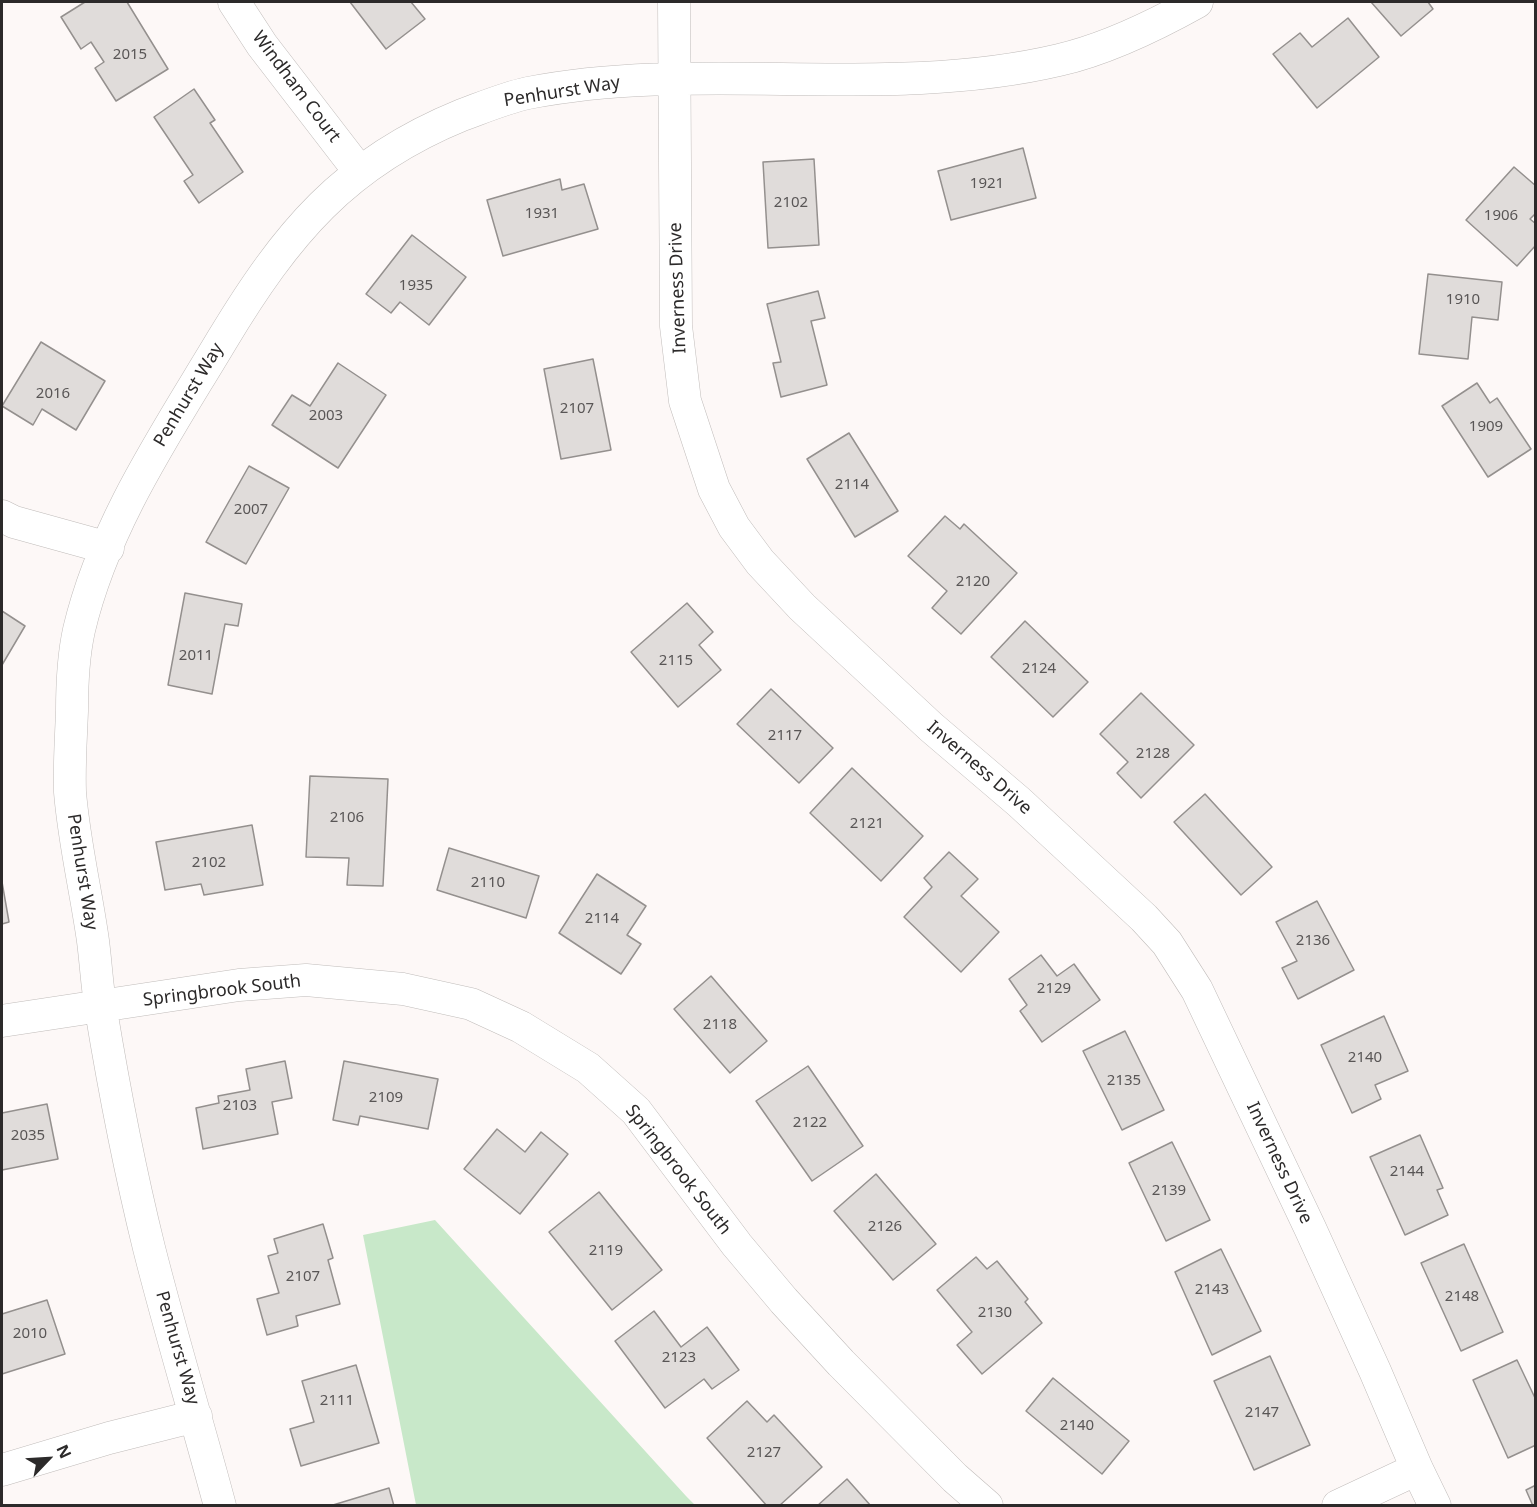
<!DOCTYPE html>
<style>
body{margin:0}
#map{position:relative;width:1537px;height:1507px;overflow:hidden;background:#fdf8f7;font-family:"Noto Sans",sans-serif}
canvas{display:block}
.frame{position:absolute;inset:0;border:3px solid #2c2a2a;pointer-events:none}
.north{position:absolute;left:18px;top:1429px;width:60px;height:60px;-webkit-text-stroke:4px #fff;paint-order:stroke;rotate:65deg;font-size:16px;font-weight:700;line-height:24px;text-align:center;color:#2c2a2a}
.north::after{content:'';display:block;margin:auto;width:21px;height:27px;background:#2c2a2a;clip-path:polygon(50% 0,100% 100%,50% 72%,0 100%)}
</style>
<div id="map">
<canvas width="1537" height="1507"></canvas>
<div class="frame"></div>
<div class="north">N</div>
</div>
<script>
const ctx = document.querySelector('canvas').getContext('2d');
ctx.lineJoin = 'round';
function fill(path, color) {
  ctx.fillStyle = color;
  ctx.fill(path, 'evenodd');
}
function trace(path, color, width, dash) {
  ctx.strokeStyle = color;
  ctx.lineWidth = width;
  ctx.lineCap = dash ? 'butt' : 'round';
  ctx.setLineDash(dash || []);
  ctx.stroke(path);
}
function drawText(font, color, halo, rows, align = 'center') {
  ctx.font = font + ' "Noto Sans",sans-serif';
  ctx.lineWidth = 4.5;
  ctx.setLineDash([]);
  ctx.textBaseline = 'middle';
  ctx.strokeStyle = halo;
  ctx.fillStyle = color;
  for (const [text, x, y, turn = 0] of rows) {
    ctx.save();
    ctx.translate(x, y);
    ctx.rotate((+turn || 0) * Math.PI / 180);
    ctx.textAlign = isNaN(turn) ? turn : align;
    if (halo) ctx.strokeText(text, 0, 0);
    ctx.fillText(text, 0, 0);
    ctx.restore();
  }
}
fill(new Path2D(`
 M435,1220L686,1496L695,1505H416L363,1235Z`), '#c8e8c9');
const building = new Path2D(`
 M85,2H127L168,69L116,101L95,68L104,62L91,42L81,49L61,17Z
 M350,2H411L425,19L386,49Z
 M1371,2H1428L1433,9L1401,36Z
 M1348,18L1379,57L1317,108L1273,54L1300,33L1312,47Z
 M194,89L215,120L210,123L243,172L199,203L184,181L193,175L154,117Z
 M1023,148L1036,198L951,220L938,171Z
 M814,159L819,245L768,248L763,162Z
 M1514,167L1536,186V213L1530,219L1536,224V245L1517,266L1466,220Z
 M560,179L562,190L584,184L598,229L503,256L487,200Z
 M412,235L466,277L429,325L400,302L391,313L366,294Z
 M1428,274L1502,282L1498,320L1472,317L1468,359L1419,354Z
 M818,291L825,318L811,321L827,385L781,397L773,363L781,362L767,304Z
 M41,342L105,381L76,430L42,409L33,425L2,406Z
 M593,359L611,450L561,459L544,369Z
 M338,363L386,395L338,468L272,425L292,395L310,406Z
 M1477,383L1490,403L1497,398L1531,449L1488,477L1442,406Z
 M849,433L898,511L855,537L807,459Z
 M249,466L289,488L246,564L206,542Z
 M945,516L960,529L964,524L1017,573L961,634L932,608L947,591L908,556Z
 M185,593L242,604L238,626L225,624L212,694L168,685Z
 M687,603L713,632L699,645L721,670L678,707L631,652Z
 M2,611L25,626L2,665Z
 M1025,621L1088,682L1053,717L991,657Z
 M771,689L833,748L799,783L737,724Z
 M1141,693L1194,745L1141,798L1117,773L1128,762L1100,734Z
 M852,768L923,836L881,881L810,813Z
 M310,776L388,779L383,886L347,885L349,858L306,857Z
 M1205,794L1272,867L1241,895L1174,822Z
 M252,825L263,885L204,895L201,884L165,890L156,842Z
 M449,848L539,876L526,918L437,890Z
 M949,852L978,879L961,896L999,932L961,972L904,917L932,887L924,878Z
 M597,874L646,906L627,935L641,944L621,974L559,933Z
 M2,882L9,922L2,924Z
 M1317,901L1354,970L1298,999L1282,968L1297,961L1276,922Z
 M1041,955L1057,976L1074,964L1100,1000L1042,1042L1020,1011L1027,1005L1009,979Z
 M711,976L767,1041L730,1073L674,1009Z
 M1384,1016L1408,1071L1375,1085L1381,1099L1352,1113L1321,1045Z
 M1125,1031L1164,1110L1122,1130L1083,1051Z
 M285,1061L292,1098L272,1102L278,1134L203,1149L196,1108L219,1103L218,1096L250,1090L246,1069Z
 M344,1061L438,1079L428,1129L360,1116L358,1125L333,1120Z
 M808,1066L863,1146L812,1181L756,1101Z
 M47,1104L58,1159L2,1170V1113Z
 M497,1129L525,1152L541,1132L568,1154L520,1214L464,1169Z
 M1420,1135L1443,1188L1437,1190L1448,1215L1405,1235L1370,1157Z
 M1172,1142L1210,1220L1166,1241L1129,1163Z
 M876,1174L936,1244L893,1280L834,1211Z
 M599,1192L662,1270L612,1310L549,1232Z
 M323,1224L333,1258L328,1260L340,1304L296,1316L298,1326L267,1335L257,1299L279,1293L268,1256L278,1253L274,1239Z
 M1464,1244L1503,1332L1461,1351L1421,1263Z
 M1221,1249L1261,1331L1212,1355L1175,1272Z
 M976,1257L987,1269L997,1261L1028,1299L1025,1302L1042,1323L982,1374L957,1345L972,1332L937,1290Z
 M47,1300L65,1354L2,1374V1314Z
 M654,1311L681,1347L707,1327L739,1370L712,1389L704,1379L665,1408L615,1341Z
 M1270,1356L1310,1445L1254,1470L1214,1381Z
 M1517,1360L1536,1400V1445L1508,1458L1473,1380Z
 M356,1365L379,1443L301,1466L290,1429L314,1422L302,1381Z
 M1053,1378L1129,1441L1102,1474L1026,1411Z
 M747,1401L767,1422L774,1415L822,1467L779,1506H767L707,1438Z
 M847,1479L871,1506H817Z
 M1536,1485V1506H1533L1526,1490Z
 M389,1488L394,1506L333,1505Z`);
fill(building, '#e0dcda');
trace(building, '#94908e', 1.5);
const street = new Path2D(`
 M234,2L262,45L359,171
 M674,2L676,326L685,401L714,489L734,527L760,562L802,607L931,727L1019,802L1144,918L1167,943L1197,990L1310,1228L1375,1371L1417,1469L1435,1506
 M2,516L14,522L108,548
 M2,1021L239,985L306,980L403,989L471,1004L521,1027L588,1068L636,1111L737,1245L784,1301L841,1363L955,1478L987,1506
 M2,1470L109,1438L196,1416
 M220,1506C197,1420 171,1335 149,1248C130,1171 114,1089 101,1010C97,987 96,964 93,941C86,891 74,842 70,792C69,765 71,738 72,711C72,684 73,657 79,630C104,524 167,432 222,340C286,234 344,163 462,115C484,107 505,98 528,93C701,59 885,101 1059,60C1107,49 1154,26 1197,2
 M1338,1506L1417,1469`);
trace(street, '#c0bcba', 33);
trace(street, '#fff', 32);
drawText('15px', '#595656', null, [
 ["2015",130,55],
 ["1921",987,184],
 ["2102",791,203],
 ["1931",542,214],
 ["1906",1501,216],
 ["1935",416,286],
 ["1910",1463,300],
 ["2016",53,394],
 ["2107",577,409],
 ["2003",326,416],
 ["1909",1486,427],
 ["2114",852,485],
 ["2007",251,510],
 ["2120",973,582],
 ["2011",196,656],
 ["2115",676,661],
 ["2124",1039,669],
 ["2117",785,736],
 ["2128",1153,754],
 ["2106",347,818],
 ["2121",867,824],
 ["2102",209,863],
 ["2110",488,883],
 ["2114",602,919],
 ["2136",1313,941],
 ["2129",1054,989],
 ["2118",720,1025],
 ["2140",1365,1058],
 ["2135",1124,1081],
 ["2109",386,1098],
 ["2103",240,1106],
 ["2122",810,1123],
 ["2035",28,1136],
 ["2144",1407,1172],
 ["2139",1169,1191],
 ["2126",885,1227],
 ["2119",606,1251],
 ["2107",303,1277],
 ["2143",1212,1290],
 ["2148",1462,1297],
 ["2130",995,1313],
 ["2010",30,1334],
 ["2123",679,1358],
 ["2111",337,1401],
 ["2147",1262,1413],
 ["2140",1077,1426],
 ["2127",764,1453]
]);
drawText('18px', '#2c2a2a', '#fff', [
 ["Windham Court",296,87,53],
 ["Penhurst Way",562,92,-9],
 ["Inverness Drive",678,288,-92],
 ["Penhurst Way",189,395,-59],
 ["Inverness Drive",979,768,41],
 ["Penhurst Way",82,872,81],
 ["Springbrook South",222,991,-7],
 ["Inverness Drive",1279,1163,65],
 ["Springbrook South",678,1170,52],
 ["Penhurst Way",177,1348,74]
]);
</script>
